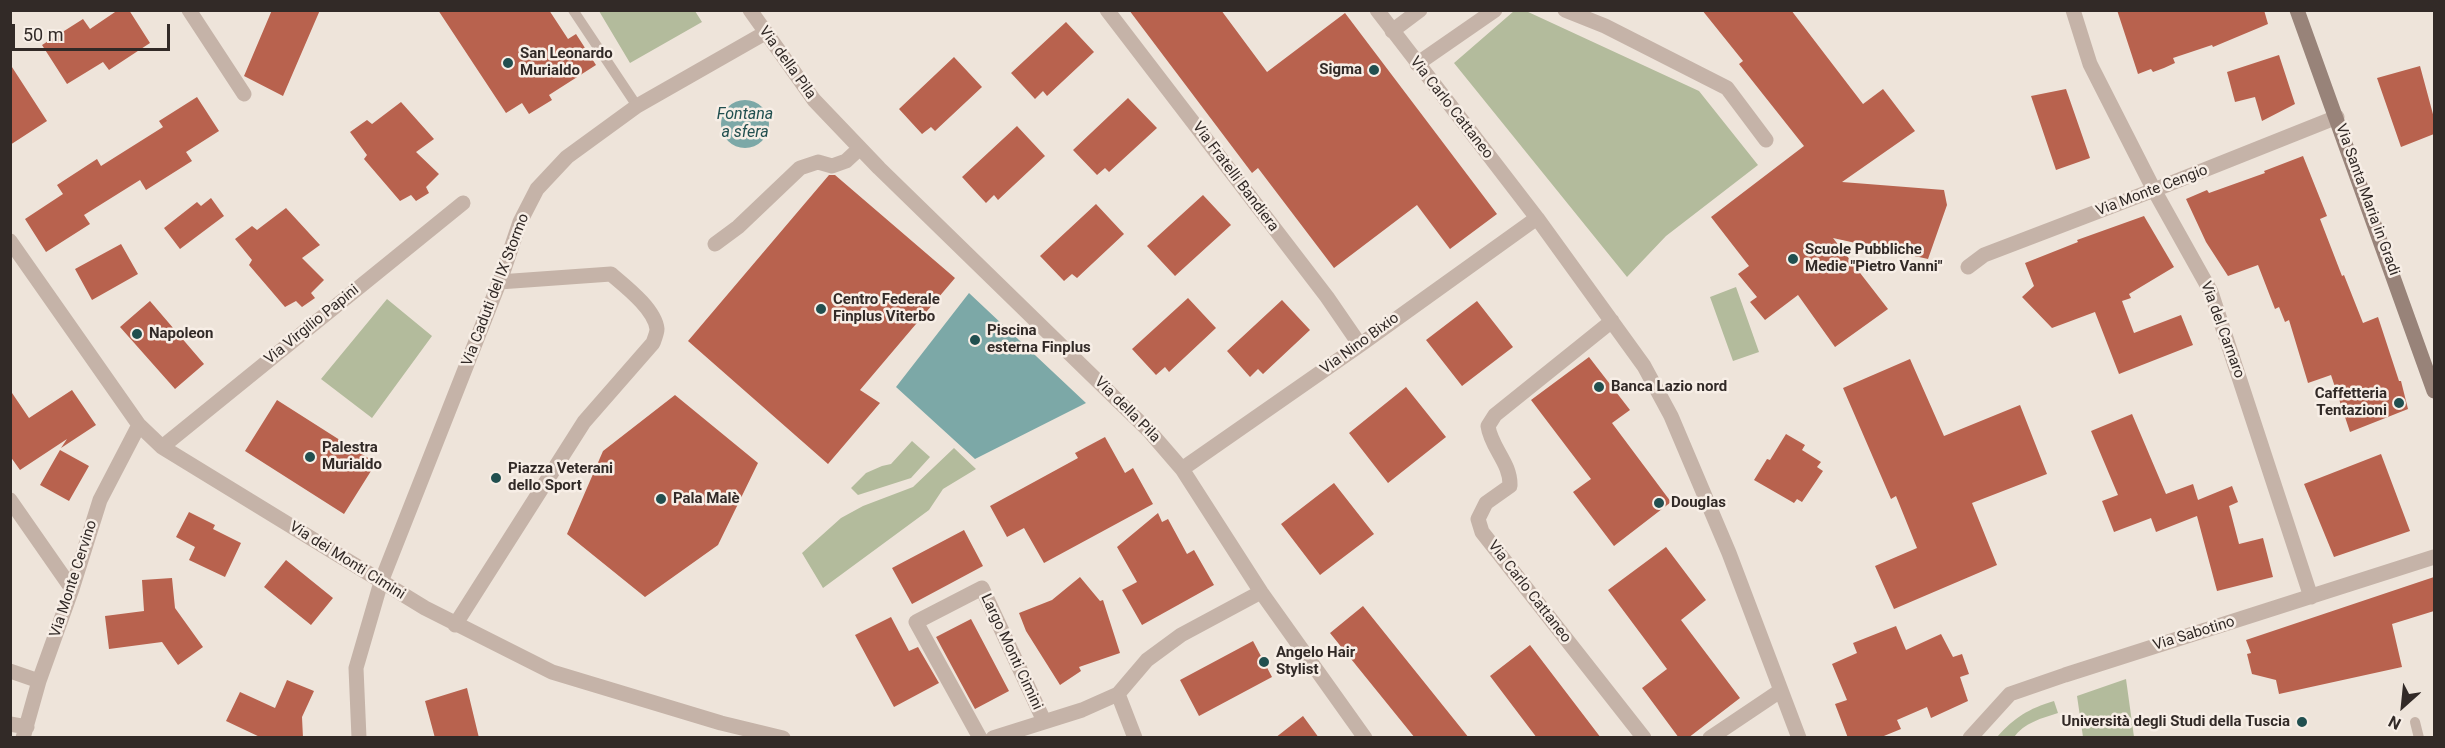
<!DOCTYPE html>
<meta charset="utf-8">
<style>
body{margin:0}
#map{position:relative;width:2445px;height:748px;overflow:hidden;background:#eee4da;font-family:Roboto,sans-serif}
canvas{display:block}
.frame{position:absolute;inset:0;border:12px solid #322a27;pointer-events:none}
.north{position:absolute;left:2373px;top:676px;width:60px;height:60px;-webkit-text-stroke:4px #f7eee6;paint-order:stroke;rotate:207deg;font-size:16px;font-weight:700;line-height:24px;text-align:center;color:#322a27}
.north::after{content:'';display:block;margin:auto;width:21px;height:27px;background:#322a27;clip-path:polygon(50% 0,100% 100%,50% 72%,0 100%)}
.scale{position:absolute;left:12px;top:24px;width:158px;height:27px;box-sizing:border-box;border:3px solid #322a27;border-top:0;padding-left:8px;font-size:18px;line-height:21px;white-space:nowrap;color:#322a27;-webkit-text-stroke:4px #f7eee6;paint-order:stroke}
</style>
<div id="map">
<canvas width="2445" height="748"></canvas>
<div class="frame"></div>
<div class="north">N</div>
<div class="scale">50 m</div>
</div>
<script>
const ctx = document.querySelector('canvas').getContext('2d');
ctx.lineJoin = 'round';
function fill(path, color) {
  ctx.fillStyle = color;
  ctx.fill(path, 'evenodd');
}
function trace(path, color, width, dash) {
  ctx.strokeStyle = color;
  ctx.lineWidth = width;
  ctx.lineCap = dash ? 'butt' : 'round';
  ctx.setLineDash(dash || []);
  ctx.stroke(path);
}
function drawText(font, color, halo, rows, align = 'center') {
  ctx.font = font + ' Roboto,sans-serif';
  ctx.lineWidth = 5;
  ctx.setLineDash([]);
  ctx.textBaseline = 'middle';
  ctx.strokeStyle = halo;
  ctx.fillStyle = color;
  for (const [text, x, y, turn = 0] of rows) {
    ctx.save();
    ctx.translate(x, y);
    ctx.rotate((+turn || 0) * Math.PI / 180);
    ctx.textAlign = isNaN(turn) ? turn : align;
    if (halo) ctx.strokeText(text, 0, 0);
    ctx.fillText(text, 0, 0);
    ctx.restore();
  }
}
fill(new Path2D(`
 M599,11H695L702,22L630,63Z
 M1514,11H1526L1699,91L1758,165L1666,236L1627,277L1454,63Z
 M1736,287L1759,352L1733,361L1710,297Z
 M387,299L432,336L372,418L321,379Z
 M912,441L930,457L911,478L858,495L851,488L866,473L882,466L891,464Z
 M954,448L976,469L943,489L929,510L823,588L802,553L841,518L863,506L913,487Z
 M2126,679L2134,737H2083L2077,696Z
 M2054,701L2058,713C2042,718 2024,723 2014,737H1997C2015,717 2028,709 2054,701Z`), '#b3bb9c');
fill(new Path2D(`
 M721 124a24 24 0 1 1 48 0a24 24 0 1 1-48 0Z
 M969,293L1086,403L975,459L896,387Z`), '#7ca8a7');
fill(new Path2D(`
 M118,10H129L150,43L109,70L103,62L67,84L42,45L83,19L90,29Z
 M272,10H320L283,96L244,76Z
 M438,10H549L568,39L576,34L596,65L549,95L552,100L529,114L522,103L506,113Z
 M1129,10H1221L1267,72L1345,13L1497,214L1450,249L1417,205L1334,268L1258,168L1252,173Z
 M1702,10H1791L1863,104L1883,89L1915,131L1842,182L1944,190L1947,205L1928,259L1833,238L1888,309L1835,347L1798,295L1765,320L1750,302L1757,297L1738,274L1749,266L1711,217L1804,146L1739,64L1743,61Z
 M2117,10H2264L2268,24L2213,47L2212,45L2173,58L2175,63L2164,68L2153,72L2151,69L2138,74Z
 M1066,22L1094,52L1047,96L1043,91L1035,99L1011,73Z
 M2279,55L2295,104L2262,121L2255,97L2235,102L2227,72Z
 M954,57L982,87L935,131L931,127L922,134L899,109Z
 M10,64L47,121L10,145Z
 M2420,66L2434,118V134L2401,147L2377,78Z
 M2066,89L2090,158L2056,170L2031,96Z
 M197,97L219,131L186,152L192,161L146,190L140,180L84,215L90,224L46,252L25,219L63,194L57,185L97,159L101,166L163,127L159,121Z
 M1128,98L1157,128L1109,172L1105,168L1097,175L1073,150Z
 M401,102L434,139L416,152L439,174L426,187L429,193L416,201L411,195L400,201L364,159L367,155L350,132L367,120L372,124Z
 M1017,126L1045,156L998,200L994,195L986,203L962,177Z
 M2303,156L2327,216L2320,219L2342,276L2344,275L2363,323L2378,317L2399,381H2401L2408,409L2350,432L2331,375L2308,383L2289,320L2285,322L2279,307L2275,309L2258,265L2228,276L2206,242L2186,199L2207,190L2209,193L2265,173L2264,171Z
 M829,175H835L955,278L860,390L880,403L828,464L688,341Z
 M1203,195L1231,225L1175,276L1147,246Z
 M211,198L224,216L180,249L164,228L197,202L201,206Z
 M1096,204L1124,234L1077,278L1072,274L1064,281L1040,256Z
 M286,208L320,245L302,258L324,280L311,293L315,298L302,307L296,301L285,307L249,265L252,260L235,239L252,226L257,230Z
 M2144,216L2174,267L2129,294L2131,298L2122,301L2134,333L2181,315L2193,345L2119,374L2095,312L2052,328L2022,297L2034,286L2025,263L2078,242L2077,240Z
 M121,244L138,274L92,300L75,269Z
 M1188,298L1216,328L1169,372L1165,367L1156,375L1132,349Z
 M1282,300L1310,330L1263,374L1258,369L1250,377L1227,351Z
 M150,301L204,364L175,389L120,327Z
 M1477,301L1513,347L1462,386L1426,340Z
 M1589,357L1630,410L1612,423L1671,502L1614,546L1573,492L1591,479L1531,400Z
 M1910,359L1944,436L2020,405L2047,474L1972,503L1997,565L1894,609L1875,566L1917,548L1896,496L1891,499L1843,388Z
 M1406,387L1446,437L1388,483L1349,433Z
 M10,390L29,418L72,390L96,425L61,448L67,439L20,470L10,456Z
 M675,395L758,463L718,545L645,597L567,534L603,451Z
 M277,400L376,463L344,514L245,451Z
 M2132,414L2166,494L2193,484L2198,500L2232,486L2238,502L2229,506L2239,544L2263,538L2273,577L2217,591L2197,516L2156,532L2151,518L2114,532L2102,501L2118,495L2091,431Z
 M1786,434L1805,445L1802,450L1821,462L1817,467L1823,471L1802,502L1797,499L1794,503L1754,480L1767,459L1770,460Z
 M1105,437L1125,473L1133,468L1153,504L1044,563L1024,528L1007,537L990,506L1078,458L1075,453Z
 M60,450L89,466L69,501L40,485Z
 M2381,454L2410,531L2334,557L2304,484Z
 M1334,483L1374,534L1320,575L1281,524Z
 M189,512L215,525L213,529L241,543L225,577L189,560L195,547L176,537Z
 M1158,513L1162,522L1168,519L1187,554L1194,550L1214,585L1142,625L1122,590L1137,582L1117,547Z
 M964,530L983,566L912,604L892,568Z
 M1666,547L1706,600L1681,620L1740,698L1688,738H1679L1642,688L1667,669L1608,590Z
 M286,560L333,598L311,625L264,587Z
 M1080,577L1100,601L1103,600L1120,653L1079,667L1081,671L1060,685L1026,631L1019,613L1052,600Z
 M2434,577V611L2392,624L2402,667L2279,694L2276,680L2252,674L2247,654L2251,653L2246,640Z
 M172,578L175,608L203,647L178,665L162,642L109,649L105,616L144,611L142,580Z
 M1363,606L1469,738H1415L1330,633Z
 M891,617L909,651L918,647L939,683L894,707L855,635Z
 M971,619L1009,691L975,709L936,637Z
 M1896,626L1906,650L1941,634L1953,657L1962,654L1969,674L1960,677L1968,701L1931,718L1927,707L1897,720L1901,729L1879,738H1848L1835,704L1847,700L1832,664L1857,653L1853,643Z
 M1253,641L1272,677L1199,716L1180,680Z
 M1530,645L1601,738H1537L1490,676Z
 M287,680L314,691L302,717L303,738H262L226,721L240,692L275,708Z
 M467,688L479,738H435L425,701Z
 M1303,716L1319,738H1275Z`), '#b8624e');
trace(new Path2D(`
 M573,10L637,106
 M2415,722L2419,738`), '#c5b3a8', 10);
trace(new Path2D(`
 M189,10L244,94
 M750,10L814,100L879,168L1150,432L1182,469L1261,592L1365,738
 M1107,10L1327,297L1360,345
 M1377,10L1537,218L1644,366L1671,416L1729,553L1799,738
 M1565,10L1605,26L1727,88L1766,140
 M2073,10L2090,64L2154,190L2211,292L2311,597
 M1392,31L1420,10
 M1417,64L1495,10
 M10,241L139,425L162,447L425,608L552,672L721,723L783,738
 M715,244L738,227L800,168L818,162L832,166L846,161L860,148
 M1968,267L1984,255L2154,190L2337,117
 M1612,321L1495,415L1488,426C1491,448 1511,463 1510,486L1486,503L1478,519L1482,532L1644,738
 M162,447L463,203
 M1182,469L1360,345L1537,218
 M10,500L72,589
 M455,625L584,422L653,343C654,340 657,333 657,329C655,309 625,286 611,274L499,282
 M10,671L39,681
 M1118,694L1135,738
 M10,724L27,727
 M23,738L39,681L72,589L100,500L139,425
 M359,738L356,668L381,582L501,278L520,222L537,189L567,157L637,106L765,33
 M980,738L916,622L982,588L1044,721
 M993,738L1082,710L1118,694L1147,660L1181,635L1261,592
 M1710,738L1780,691
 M1970,738L2010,694L2065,675L2434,557`), '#c5b3a8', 15);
trace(new Path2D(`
 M2297,10L2434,391`), '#988379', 15);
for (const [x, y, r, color] of [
 [508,63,6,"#214f4f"],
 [1374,70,6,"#214f4f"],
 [1793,259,6,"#214f4f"],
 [821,309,6,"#214f4f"],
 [137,334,6,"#214f4f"],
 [975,340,6,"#214f4f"],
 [1599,387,6,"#214f4f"],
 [2399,403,6,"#214f4f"],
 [310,457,6,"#214f4f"],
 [496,478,6,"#214f4f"],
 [661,499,6,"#214f4f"],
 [1659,503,6,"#214f4f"],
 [1264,662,6,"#214f4f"],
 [2302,722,6,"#214f4f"]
]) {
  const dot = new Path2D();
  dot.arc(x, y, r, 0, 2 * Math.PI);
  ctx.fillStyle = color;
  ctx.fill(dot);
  trace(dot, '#f7eee6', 2);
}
drawText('bold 15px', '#322a27', '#f7eee6', [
 ["San Leonardo",520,54],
 ["Murialdo",520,71],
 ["Sigma",1362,70,"right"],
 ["Scuole Pubbliche",1805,250],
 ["Medie \"Pietro Vanni\"",1805,267],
 ["Centro Federale",833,300],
 ["Finplus Viterbo",833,317],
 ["Piscina",987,331],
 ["esterna Finplus",987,348],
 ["Napoleon",149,334],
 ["Banca Lazio nord",1611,387],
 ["Caffetteria",2387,394,"right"],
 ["Tentazioni",2387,411,"right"],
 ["Palestra",322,448],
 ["Murialdo",322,465],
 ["Piazza Veterani",508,469],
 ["dello Sport",508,486],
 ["Pala Malè",673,499],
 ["Douglas",1671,503],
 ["Angelo Hair",1276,653],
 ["Stylist",1276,670],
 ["Università degli Studi della Tuscia",2290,722,"right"]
], 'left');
drawText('15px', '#322a27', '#f7eee6', [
 ["Via della Pila",787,63,54],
 ["Via Carlo Cattaneo",1451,108,52],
 ["Via Fratelli Bandiera",1235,177,53],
 ["Via Monte Cengio",2152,191,-21],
 ["Via Santa Maria in Gradi",2367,200,70],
 ["Via Caduti del IX Stormo",496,290,-69],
 ["Via Virgilio Papini",312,325,-39],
 ["Via del Carnaro",2222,330,70],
 ["Via Nino Bixio",1360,344,-36],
 ["Via della Pila",1127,410,45],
 ["Via dei Monti Cimini",347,561,32],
 ["Via Monte Cervino",74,579,-72],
 ["Via Carlo Cattaneo",1529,592,52],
 ["Via Sabotino",2194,634,-17],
 ["Largo Monti Cimini",1011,652,65]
]);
drawText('italic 16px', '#214f4f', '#f7eee6', [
 ["Fontana",745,115],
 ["a sfera",745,133]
]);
</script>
